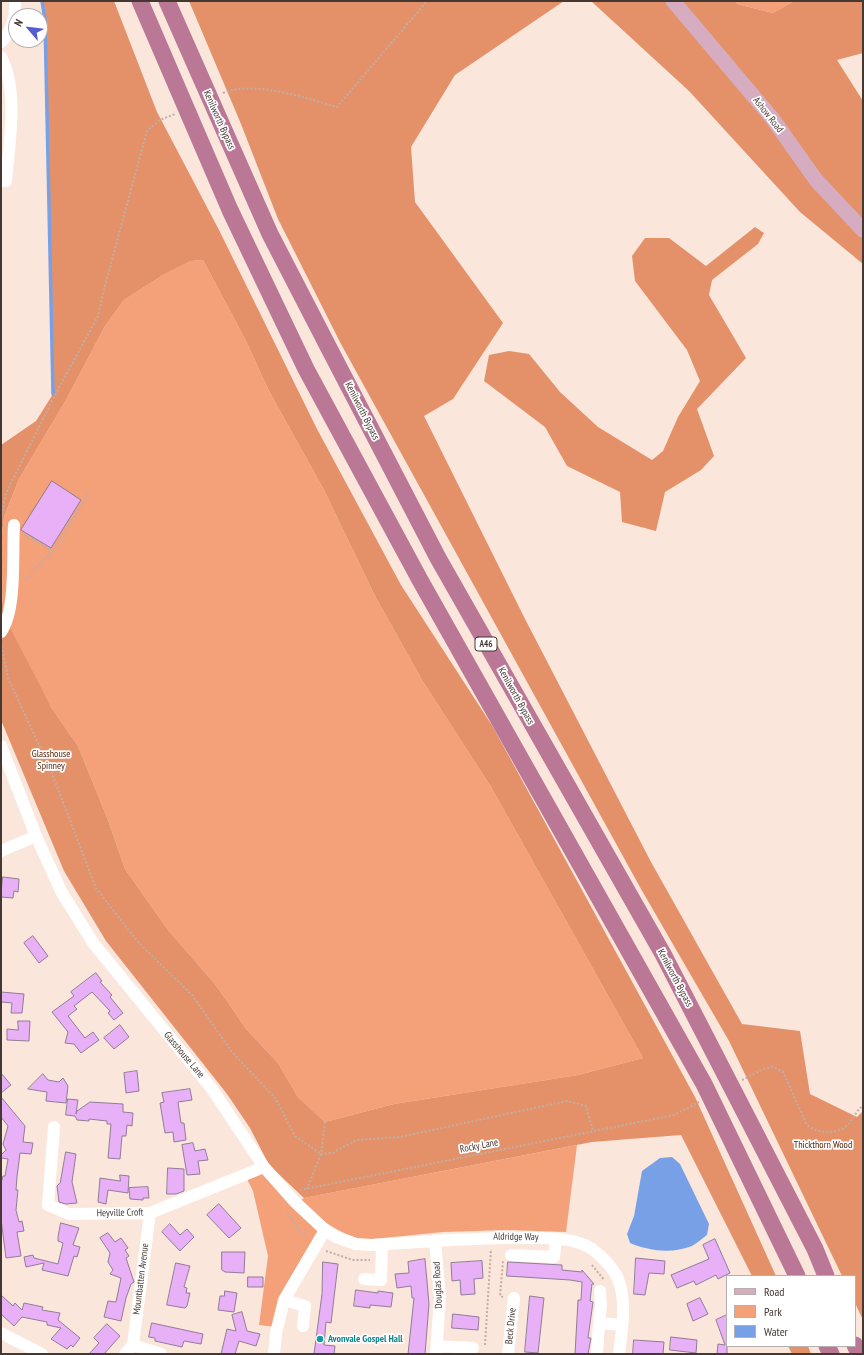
<!DOCTYPE html>
<style>
body{margin:0}
#map{position:relative;width:864px;height:1355px;overflow:hidden;background:#fbe6dc;font-family:"PT Sans Narrow",sans-serif}
canvas{display:block}
.frame{position:absolute;inset:0;border:2px solid #453731;pointer-events:none}
.legend{position:absolute;left:726px;top:1275px;width:130px;height:72px;box-sizing:border-box;background:#fff;border:1px solid #b5afad;margin:0;padding:5px 7px;list-style:none;font-size:12px;color:#453731}
.legend li{display:flex;align-items:center;gap:8px;height:20px}
.legend b{width:20px;border:1px solid #b5afad}
.north{position:absolute;left:8px;top:8px;width:40px;height:40px;box-sizing:border-box;background:#fff;border:1px solid #b5afad;border-radius:50%;rotate:298deg;font-size:11px;font-weight:700;line-height:16px;text-align:center;color:#453731}
.north::after{content:'';display:block;margin:auto;width:14px;height:18px;background:#545cd2;clip-path:polygon(50% 0,100% 100%,50% 72%,0 100%)}
</style>
<div id="map">
<canvas width="864" height="1355"></canvas>
<div class="frame"></div>
<ul class="legend">
<li><b style="height:5px;background:#d6adc0"></b>Road</li>
<li><b style="height:11px;background:#f4a079"></b>Park</li>
<li><b style="height:11px;background:#78a0e7"></b>Water</li>
</ul>
<div class="north">N</div>
</div>
<script>
const ctx = document.querySelector('canvas').getContext('2d');
ctx.lineJoin = 'round';
function fill(path, color) {
  ctx.fillStyle = color;
  ctx.fill(path, 'evenodd');
}
function trace(path, color, width, dash) {
  ctx.strokeStyle = color;
  ctx.lineWidth = width;
  ctx.lineCap = dash ? 'butt' : 'round';
  ctx.setLineDash(dash || []);
  ctx.stroke(path);
}
function drawText(font, color, halo, rows, align = 'center') {
  ctx.font = font + ' "PT Sans Narrow",sans-serif';
  ctx.lineWidth = 3.5;
  ctx.setLineDash([]);
  ctx.textBaseline = 'middle';
  ctx.strokeStyle = halo;
  ctx.fillStyle = color;
  for (const [text, x, y, turn = 0] of rows) {
    ctx.save();
    ctx.translate(x, y);
    ctx.rotate((+turn || 0) * Math.PI / 180);
    ctx.textAlign = isNaN(turn) ? turn : align;
    if (halo) ctx.strokeText(text, 0, 0);
    ctx.fillText(text, 0, 0);
    ctx.restore();
  }
}
fill(new Path2D(`
 M735,1H794L773,13L737,4Z
 M203,260L246,341L269,391L324,490L375,596L422,680L491,787L643,1058L578,1075L394,1104L325,1122L298,1097L278,1063L247,1030L215,984L168,930L125,869L108,820L78,746L51,707L21,654L4,616L1,581V543L4,517L19,479L66,400L105,326L124,300L163,275L191,261Z
 M577,1145L566,1232L507,1230L443,1232L363,1240C337,1233 320,1219 300,1201L304,1198Z
 M264,1167L325,1230L277,1327L259,1325L268,1256L253,1191L245,1175Z`), '#f4a079');
fill(new Path2D(`
 M42,1H114L157,112L219,230L317,429L401,585L493,727L695,1097L776,1276H752L681,1135L592,1142L304,1198L269,1165L250,1128L227,1094L106,941L64,871L1,720V581L4,616L51,707L78,746L108,820L125,869L168,930L215,984L247,1030L278,1063L298,1097L325,1122L394,1104L578,1075L643,1058L491,787L422,680L375,596L324,490L269,391L246,341L203,260L191,261L163,275L124,300L105,326L66,400L19,479L4,517L1,543V445L36,421L53,394L45,20Z
 M189,1H564L455,75L411,147L415,202L503,323L453,399L424,416L524,617L651,862L742,1024L800,1031L810,1094L857,1117L863,1111V1320L855,1303V1276H842L729,1041L641,889L341,344L278,219L241,124Z
 M591,1H735L737,4L773,13L794,1H863V53L837,60L863,101V264L800,212L689,91Z
 M755,227L764,233L758,244L712,280L709,295L746,358L697,409L714,456L701,470L665,492L656,531L622,522L620,492L567,466L545,427L484,381L489,355L509,351L529,354L560,392L598,427L652,460L663,451L678,417L700,381L687,350L635,281L632,256L645,238H669L706,266Z
 M788,1346H808L811,1354H792Z`), '#e4916a');
fill(new Path2D(`
 M672,1157L680,1164L709,1224L707,1235C703,1238 697,1243 692,1246C672,1254 649,1251 630,1243L627,1234L634,1216L642,1171L660,1158Z`), '#78a0e7');
trace(new Path2D(`
 M42,1L45,20L53,394`), '#78a0e7', 3.5);
const building = new Path2D(`
 M52,481L81,500L51,548L21,530Z
 M3,877L19,879L18,892L14,891L13,898L1,897Z
 M33,936L48,956L39,963L24,943Z
 M96,973L102,981L100,982L112,995L110,997L123,1013L114,1020L108,1013L110,1011L92,992L74,1006L77,1009L68,1016L85,1038L93,1032L99,1040L81,1053L74,1044L65,1043L68,1032L52,1012L74,996L71,992Z
 M1,992L24,994L22,1013H11L12,1003L1,1002Z
 M18,1021H30L29,1041L7,1040V1029L18,1030Z
 M120,1025L129,1037L114,1049L104,1038Z
 M137,1071L139,1091L126,1093L124,1073Z
 M1,1073L11,1085L1,1093Z
 M43,1074L48,1080L59,1082L63,1078L68,1086L66,1103L46,1101L47,1092L28,1089Z
 M190,1089L192,1100L178,1102L181,1123H184L186,1140L174,1142L173,1132L165,1133L160,1103L164,1102L162,1093Z
 M1,1097L25,1126L23,1142L33,1143L31,1154L20,1153L17,1177L16,1190H18L16,1210L19,1222L22,1221L24,1231L17,1232L21,1256L6,1258L1,1219V1183L3,1176H5L8,1159L1,1158V1155L6,1150L3,1144L8,1126L1,1117Z
 M68,1099L78,1100L76,1114L77,1111L90,1102L123,1104V1112L133,1113L132,1126L127,1125L126,1136H122L120,1159L108,1158L111,1124H107V1121L89,1119V1121L77,1120L75,1116L66,1115Z
 M193,1143L195,1151L205,1149L208,1160L198,1161L200,1174L187,1175L182,1145Z
 M66,1152L76,1154L72,1182L77,1203L66,1204L59,1202L57,1186L60,1183Z
 M168,1168L184,1169V1191L176,1194H167Z
 M120,1175L129,1176L128,1193L108,1190L106,1204L98,1202L100,1178L120,1181Z
 M148,1187L149,1198H143V1200L130,1199L129,1188Z
 M219,1204L241,1228L229,1238L207,1215Z
 M61,1223L79,1228L73,1245L80,1247L77,1257L74,1256L68,1276L42,1270L44,1263L26,1267L24,1257L33,1255L34,1258L58,1264L63,1243L58,1241V1237Z
 M170,1224L180,1235L187,1229L194,1237L180,1251L162,1232Z
 M108,1233L115,1242L121,1238L128,1248L125,1250L129,1256L126,1258L134,1282L131,1284L126,1298L121,1321L104,1317L108,1301L116,1302L121,1278L110,1274L113,1270L108,1262L110,1253L100,1238Z
 M715,1239L730,1273L718,1279L716,1275L696,1285L694,1281L677,1288L671,1275L709,1259L703,1245Z
 M222,1252H245L244,1273L225,1272L222,1270Z
 M636,1258L665,1261L664,1274L649,1273L645,1295L634,1294Z
 M425,1259L429,1304L425,1354H408L414,1298H412L411,1286L397,1288L395,1274L409,1273L408,1262Z
 M482,1261L483,1278L474,1279L475,1294L461,1295L460,1280L452,1281L451,1263Z
 M323,1262L338,1264L331,1323L326,1322L324,1345L335,1346L334,1354H314L322,1294Z
 M508,1262L562,1265V1270L582,1272V1270L594,1284H592L590,1301L593,1302L588,1338H591L588,1354H575L578,1300H581L582,1282L570,1280L507,1276Z
 M176,1263L190,1266L184,1287L187,1288L186,1293H190L187,1306L185,1308L167,1305Z
 M248,1277H263V1287H248Z
 M356,1290L378,1293V1291L393,1293L391,1307L370,1305V1308L354,1306Z
 M225,1291L237,1293L234,1312L218,1310L220,1296H224Z
 M1,1295L13,1306L15,1303L22,1310L24,1303L43,1307L42,1310L60,1313L58,1320L80,1338L73,1347L71,1345L67,1349L51,1339L61,1328L47,1325V1322L22,1317L14,1326L1,1314Z
 M530,1296L544,1298L538,1353L525,1352Z
 M700,1298L708,1314L693,1321L687,1304Z
 M242,1312L247,1331L260,1334L256,1346L239,1341L235,1354H221L227,1329L236,1331L232,1315Z
 M453,1314L479,1317L478,1330L452,1328Z
 M727,1315V1354H717L718,1344L725,1345L716,1320Z
 M152,1323L203,1334L201,1344L184,1341L182,1347L155,1341V1338L149,1337Z
 M107,1324L120,1336L104,1354H89L99,1343L94,1338Z
 M671,1337L697,1340L696,1353L670,1350Z
 M634,1340L664,1342L663,1354H633Z`);
fill(building, '#e7b0f7');
trace(building, '#907c96', 1);
trace(new Path2D(`
 M223,93C254,80 305,98 337,107L427,1
 M1,519L6,493L54,397L98,316L104,289L147,131L160,120L175,114
 M24,534L52,551
 M25,580L54,550L88,495L83,491
 M1,642L8,678L51,771L96,888L138,942L192,995L232,1052L275,1098L295,1136L321,1154L307,1189
 M742,1080L763,1069L773,1067L783,1072L807,1125C817,1133 834,1135 845,1127C853,1122 855,1111 863,1106
 M325,1122L321,1154L333,1153L356,1140L400,1137L567,1101L586,1106L593,1131
 M300,1190L674,1115L699,1102
 M287,1212L298,1229L308,1238
 M326,1251L353,1260H370
 M592,1265L604,1280
 M503,1297L500,1296L503,1261
 M485,1345L491,1249`), '#c0aea5', 2, [2, 2]);
trace(new Path2D(`
 M1,42C12,32 16,16 15,1
 M1,57C19,90 9,145 6,181H1
 M1,632C17,609 12,553 14,525
 M1,746L36,836L62,893L94,944L212,1089L264,1167L295,1202L325,1230L336,1237L356,1244L372,1245C423,1242 473,1237 524,1238C544,1238 568,1237 587,1246C598,1252 613,1267 618,1279C627,1301 622,1330 619,1354
 M1,851L36,836
 M54,1127L48,1205L69,1214L150,1213L264,1167
 M435,1240L440,1298L436,1354
 M511,1255L554,1257L556,1239
 M364,1279L381,1280L382,1245
 M284,1300L305,1306L303,1326
 M599,1323L601,1305L600,1291
 M1,1333L42,1354
 M133,1345L161,1354
 M437,1346L473,1348
 M125,1354L133,1345L150,1213
 M274,1354L276,1333L284,1300L325,1230
 M508,1354L514,1298
 M597,1354L599,1323L622,1325`), '#fff', 12);
trace(new Path2D(`
 M673,1L772,118L816,180L863,230`), '#d6adc0', 15);
trace(new Path2D(`
 M140,1L230,210L306,369L420,580L704,1084L797,1276
 M167,1L270,234L333,356L438,558L663,954L815,1249L826,1276
 M855,1345L859,1354
 M827,1346L831,1354`), '#ba7796', 17);
for (const [x, y, r, color] of [
 [320,1339,4,"#0f9aa8"]
]) {
  const dot = new Path2D();
  dot.arc(x, y, r, 0, 2 * Math.PI);
  ctx.fillStyle = color;
  ctx.fill(dot);
  trace(dot, '#fff', 1.5);
}
for (const [x, y, w] of [
 [486,644,22]
]) {
  const box = new Path2D();
  box.roundRect(x - w / 2, y - 7, w, 14, 3);
  ctx.fillStyle = '#fff';
  ctx.fill(box);
  trace(box, '#453731', 1);
}
drawText('bold 9px', '#453731', null, [
 ["A46",486,644]
]);
drawText('10px', '#453731', '#fff', [
 ["Ashow Road",768,115,52],
 ["Kenilworth Bypass",219,120,66],
 ["Kenilworth Bypass",362,411,63],
 ["Kenilworth Bypass",516,696,61],
 ["Kenilworth Bypass",675,978,62],
 ["Glasshouse Lane",184,1055,50],
 ["Rocky Lane",479,1146,-11],
 ["Heyville Croft",120,1213,-1],
 ["Aldridge Way",516,1237,1],
 ["Mountbatten Avenue",141,1279,-83],
 ["Douglas Road",438,1285,-93],
 ["Beck Drive",511,1326,-84]
]);
drawText('10px', '#501c00', '#fff', [
 ["Glasshouse",51,754],
 ["Spinney",51,766],
 ["Thickthorn Wood",823,1145]
]);
drawText('bold 10px', '#0d838f', '#fff', [
 ["Avonvale Gospel Hall",328,1339]
], 'left');
</script>
